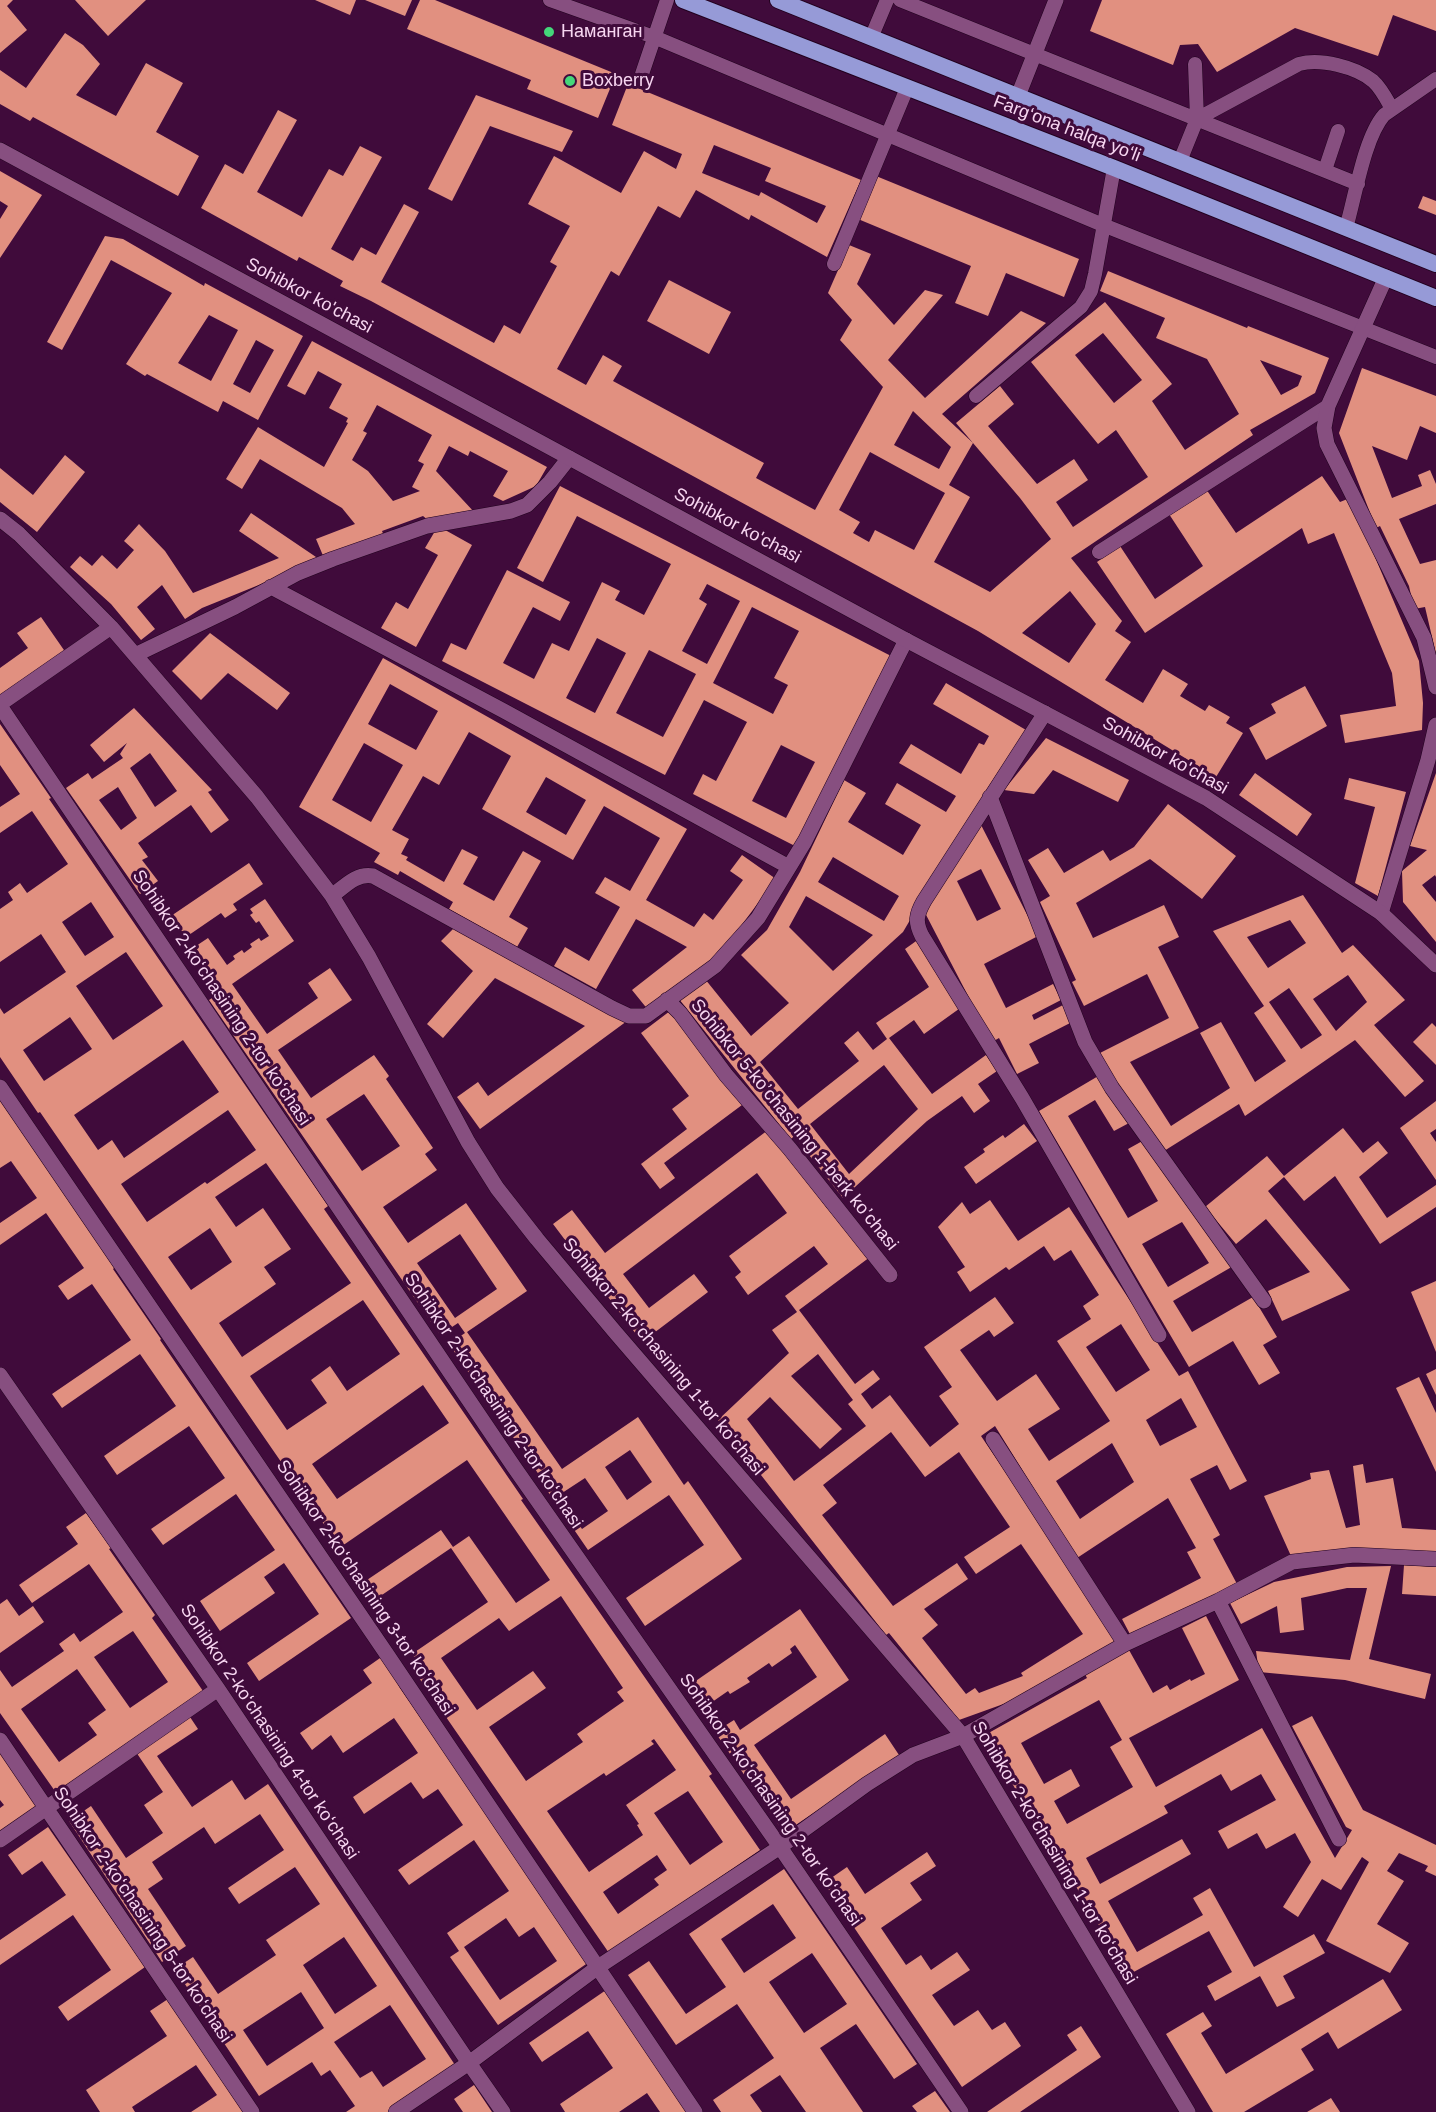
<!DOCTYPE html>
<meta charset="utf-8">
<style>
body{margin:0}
canvas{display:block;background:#400b3b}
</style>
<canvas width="1436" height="2112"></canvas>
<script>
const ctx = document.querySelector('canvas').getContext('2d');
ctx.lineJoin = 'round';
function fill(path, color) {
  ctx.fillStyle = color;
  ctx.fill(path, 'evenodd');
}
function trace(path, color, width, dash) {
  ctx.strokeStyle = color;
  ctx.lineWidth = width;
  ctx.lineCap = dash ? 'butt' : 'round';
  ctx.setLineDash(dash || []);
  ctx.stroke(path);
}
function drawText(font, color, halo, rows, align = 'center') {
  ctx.font = font + ' Arial,sans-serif';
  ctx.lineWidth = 6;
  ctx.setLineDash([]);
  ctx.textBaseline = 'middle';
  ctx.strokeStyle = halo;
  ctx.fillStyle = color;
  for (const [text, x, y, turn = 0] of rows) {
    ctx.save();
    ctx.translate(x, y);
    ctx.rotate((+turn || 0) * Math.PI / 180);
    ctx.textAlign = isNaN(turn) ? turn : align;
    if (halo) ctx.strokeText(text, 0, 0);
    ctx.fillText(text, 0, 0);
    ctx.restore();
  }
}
fill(new Path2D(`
 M0,0H13L7,6L27,30L0,53Z
 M75,0H146L108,36Z
 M315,0H356L350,15Z
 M365,0H412L405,16Z
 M420,0H435L616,74L598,118L527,89L531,80L407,29Z
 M1102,0H1436V31L1393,15L1378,56L1295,28L1217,72L1198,44L1180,45L1173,65L1090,31Z
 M65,33L83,45L100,64L76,95L116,116L146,63L183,83L156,132L199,156L178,196L33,117L30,121L0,104V70L26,88Z
 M628,84L861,180L827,257L751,215L749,220L696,190L680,218L658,206L619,276L611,271L557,369L586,385L603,355L622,366L613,381L764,463L756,478L815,510L883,387L840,340L852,320L828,293L849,245L871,254L857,284L894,325L925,290L943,295L888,360L925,398L1021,311L1046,323L942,414L973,443L956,423L1000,386L1014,404L988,426L1037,484L1074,459L1088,480L1056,502L1073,527L1148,477L1116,430L1098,444L1031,362L1105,302L1172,384L1152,401L1185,450L1239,414L1207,359L1156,338L1165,318L1100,291L1108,271L1247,328L1248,326L1329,358L1315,393L1250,430L1253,435L1071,558L1122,621L1115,631L1131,642L1105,680L1143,703L1163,669L1188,684L1180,696L1205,711L1209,705L1230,717L1226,723L1243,733L1216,777L978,631L371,301L340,286L343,281L299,257L297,261L201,208L225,164L243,174L278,110L297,120L257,192L302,217L329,169L343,176L360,146L382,157L331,249L353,261L361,247L376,255L404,204L419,212L381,282L494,343L504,325L520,334L557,266L550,262L570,226L528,204L554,156L621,193L644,151L676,169L682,154L612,125ZM714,145L771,168L765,181L826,206L817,223L761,192L759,196L702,173ZM1103,333L1142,380L1114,403L1075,355ZM1260,360L1302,376L1298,386L1281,395ZM913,411L951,447L939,469L894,445ZM973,443L1020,498L1051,539L990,592L934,562L970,497L949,485ZM870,452L945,493L914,550L875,530L869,542L853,533L860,522L839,510ZM1070,591L1096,624L1069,663L1022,633Z
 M476,95L573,131L562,152L490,126L452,201L428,189Z
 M0,171L42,195L0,258V219L8,206L0,201Z
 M876,176L1079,259L1064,297L1006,273L988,316L955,303L971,266L858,219Z
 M1423,196L1436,201V215L1418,208Z
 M105,236L123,239L204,286L205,283L303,336L258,420L223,401L218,412L147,374L145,376L126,364L172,293L111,260L62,350L47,342ZM209,315L238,330L211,381L178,363ZM256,340L274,350L250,393L233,384Z
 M669,280L731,312L709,354L647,321Z
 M312,341L547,467L536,486L503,501L493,496L508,471L470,451L468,456L449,446L436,471L475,513L429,521L423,516L382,531L384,536L324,558L316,539L355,524L342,508L260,459L242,489L226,479L258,427L324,467L348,423L346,422L348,418L329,408L342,384L318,371L305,395L287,386ZM377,405L432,435L418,461L424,464L412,487L420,491L393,501L368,471L352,460L367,433L363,431Z
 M1362,368L1436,396V433L1420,426L1407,460L1372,446L1392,498L1422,486L1418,475L1430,470L1436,484V504L1399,519L1420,564L1436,560V654L1425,607L1414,609L1409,586L1380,526L1376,528L1339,433Z
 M65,455L85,472L37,532L0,502V468L33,495Z
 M1322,476L1340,502L1350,498L1419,661L1423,703L1422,730L1345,743L1340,715L1396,706L1392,673L1334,533L1308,544L1302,528L1145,633L1097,562L1120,546L1155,599L1203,566L1169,514L1206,489L1236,533Z
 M560,486L893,657L795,846L693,794L703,774L716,781L747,722L704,700L665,775L442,661L451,643L466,650L507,570L570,602L560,621L533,607L503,663L534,679L552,643L569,651L602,582L620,591L615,600L644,615L671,564L577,516L543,582L517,568ZM707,584L740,601L707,664L682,651L707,604L699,599ZM752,607L799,631L774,678L788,685L773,714L713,683ZM597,638L626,653L595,713L566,698ZM649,650L696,674L663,737L616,713ZM781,745L815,762L786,818L752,801Z
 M251,513L316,557L318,561L202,608L185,619L162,585L137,607L155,629L141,640L111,604L70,567L80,556L92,566L102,555L117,569L134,550L124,541L139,524L165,551L193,593L279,558L239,531Z
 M438,526L472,545L416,647L381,628L396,602L408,609L438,555L425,548Z
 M41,617L66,653L0,698V668L28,648L17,633Z
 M210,633L290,693L277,710L228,673L201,700L172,671Z
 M383,658L687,829L646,900L694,927L704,913L713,920L743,880L730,871L742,855L776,879L717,958L649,1011L632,990L687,947L636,919L596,989L554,966L565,947L589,961L620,907L595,893L605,877L630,891L660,838L604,806L573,860L482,809L511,756L469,732L439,785L423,776L392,830L409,839L401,854L408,857L406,860L444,882L462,849L478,857L463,884L494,901L523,851L541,861L509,917L528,928L517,947L449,909L453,902L400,871L398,875L374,862L380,853L299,807ZM390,684L438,711L416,750L368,724ZM364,743L403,765L371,822L332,800ZM546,777L586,800L566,835L526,812Z
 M946,683L1026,730L987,789L903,932L760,1062L798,1109L859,1061L844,1043L858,1031L873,1050L887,1039L876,1023L929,987L905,949L919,939L963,1006L924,1034L914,1020L889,1038L932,1094L986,1055L997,1071L978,1084L990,1101L974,1113L962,1096L927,1121L843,1198L794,1136L791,1139L679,999L705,979L751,1036L789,1003L741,955L767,930L800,872L844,780L866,793L848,822L903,855L921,825L885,804L897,783L946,812L956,796L899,763L911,744L961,774L979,743L984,745L989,736L933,704ZM833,857L899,896L884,921L818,882ZM806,896L873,935L833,971L789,927ZM884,1065L918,1109L849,1174L810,1124Z
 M1305,686L1327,726L1266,760L1249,728L1276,713L1271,704Z
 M134,708L212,790L208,792L229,820L211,833L191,805L138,843L148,857L142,860L158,881L140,894L66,788L88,773L92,779L123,758L120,754L127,743L104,762L90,745ZM150,753L177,791L155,807L130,768ZM118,787L137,818L121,830L99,800Z
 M0,724L51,798L49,799L328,1206L324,1209L523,1499L521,1500L568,1567L712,1774L709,1776L760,1850L609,1953L417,1675L423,1670L412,1654L488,1602L451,1548L376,1599L364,1582L441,1530L453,1547L469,1536L516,1603L550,1580L467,1460L342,1546L330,1529L328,1530L40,1112L38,1113L0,1057V1008L4,1014L66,972L41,934L0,962V909L13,900L8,892L20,883L27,893L68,864L32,811L0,833V807L20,794L0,765ZM91,902L114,937L85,956L62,922ZM126,952L163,1006L113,1040L76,986ZM70,1017L92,1049L44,1081L23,1050ZM183,1040L219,1092L124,1158L112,1140L98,1150L74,1115ZM228,1110L256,1150L207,1184L205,1182L147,1222L121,1184ZM266,1163L351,1283L242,1357L219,1323L276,1284L264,1267L291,1249L263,1208L236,1227L215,1197ZM210,1228L232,1262L191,1290L168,1257ZM363,1300L400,1354L347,1391L330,1366L311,1380L327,1403L287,1430L250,1376ZM423,1385L449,1423L337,1499L312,1464ZM561,1596L623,1688L617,1692L624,1701L577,1734L583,1742L526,1781L489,1727L546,1688L533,1671L477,1710L441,1658L499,1618L509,1631ZM654,1739L676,1770L626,1805L639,1824L637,1825L643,1835L589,1872L547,1811L604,1773L606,1776L654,1744L651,1741ZM688,1791L723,1842L690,1865L654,1813ZM657,1855L667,1870L654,1879L659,1885L618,1914L603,1892Z
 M1046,738L1129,780L1118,802L1053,770L1034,794L1004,790Z
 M1255,773L1312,814L1297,836L1239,795Z
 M1436,773V877L1435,875L1422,885L1436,902V942L1403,902L1402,871L1427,850L1410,846Z
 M1349,778L1406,792L1378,896L1355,883L1375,807L1344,799Z
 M1168,804L1236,856L1202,899L1150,859L1076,903L1093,938L1164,905L1179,937L1158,947L1199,1028L1130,1062L1171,1126L1230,1088L1200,1033L1221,1022L1255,1082L1286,1061L1254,1013L1264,1006L1213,931L1303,895L1342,953L1353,945L1405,1000L1374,1025L1424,1081L1405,1097L1355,1040L1245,1116L1239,1104L1164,1151L1147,1128L1098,1054L1169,1018L1147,974L1084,1006L1072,982L1076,980L1040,902L1050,896L1028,860L1048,848L1064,873L1103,850L1110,861L1134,847ZM1290,920L1306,943L1268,968L1247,937ZM1348,975L1367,1002L1336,1031L1313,999ZM1289,988L1322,1035L1301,1049L1269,1002Z
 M980,823L1038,936L984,964L1006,1008L1053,984L1061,1000L1032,1015L1034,1020L1065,1004L1074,1021L1029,1044L1039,1063L1017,1074L999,1038L992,1042L923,909ZM981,869L1001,909L977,921L957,881Z
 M249,863L263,884L233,904L237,910L225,918L221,913L186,937L171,916Z
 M265,899L294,941L232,984L267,1034L318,998L308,983L330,968L352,1000L278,1050L311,1098L374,1055L389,1076L386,1079L433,1148L425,1154L437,1170L383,1207L408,1243L466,1203L527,1291L467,1332L562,1469L638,1417L684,1485L688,1481L742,1559L645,1626L626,1598L704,1545L669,1495L588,1550L542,1483L544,1482L449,1344L465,1333L458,1323L440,1335L209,1000L223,991L193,948L208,938L227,965L235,959L233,956L242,950L244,953L252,947L250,944L259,938L261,941L269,936L259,921L256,923L250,915L253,913L250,909ZM364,1094L400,1146L362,1171L326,1119ZM460,1234L497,1289L455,1318L417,1263ZM630,1450L652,1482L627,1500L605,1467ZM585,1478L608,1511L582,1529L559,1495Z
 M455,927L627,1021L480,1129L457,1097L478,1082L488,1096L585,1026L495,978L443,1038L427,1024L473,971L441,941Z
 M670,1011L742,1105L664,1163L675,1178L660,1189L641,1164L687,1129L672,1109L689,1096L641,1033Z
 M1432,1023L1436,1027V1065L1413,1042Z
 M1100,1075L1129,1123L1114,1131L1095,1100L1068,1116L1128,1218L1158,1201L1128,1149L1146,1139L1235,1265L1173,1301L1192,1332L1253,1297L1277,1337L1263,1345L1280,1373L1259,1385L1233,1341L1189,1367L1039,1111ZM1182,1222L1209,1263L1168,1287L1142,1244Z
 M0,1099L115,1267L113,1269L161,1339L160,1340L351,1618L259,1681L247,1663L319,1614L284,1563L264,1577L275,1593L220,1631L200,1601L275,1550L236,1494L163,1545L151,1529L225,1478L189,1426L117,1475L104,1456L176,1406L140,1354L62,1408L52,1394L131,1340L92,1284L68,1300L58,1286L84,1268L46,1213L0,1245V1223L37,1198L11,1161L0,1168Z
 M1436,1101V1129L1430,1133L1436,1142V1180L1400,1128Z
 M1024,1124L1037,1141L976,1184L964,1167L985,1152L983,1149L1003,1135L1005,1138Z
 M1343,1128L1363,1153L1378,1141L1388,1153L1359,1177L1387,1218L1436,1185V1207L1380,1244L1335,1176L1304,1201L1284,1177L1268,1191L1350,1290L1282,1321L1268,1291L1310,1272L1266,1219L1236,1244L1205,1207L1267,1156L1284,1176Z
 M768,1130L827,1208L831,1205L870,1257L799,1310L855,1384L873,1370L880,1379L861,1394L872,1409L890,1395L930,1447L959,1424L939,1396L952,1387L924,1347L995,1297L1014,1323L994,1337L989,1330L960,1350L997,1401L1036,1374L1060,1409L1028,1429L1049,1461L1110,1421L1057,1341L1091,1319L1083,1306L1099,1295L1071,1250L1054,1261L1044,1246L1009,1270L1006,1267L970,1292L957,1272L965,1267L938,1227L962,1202L970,1214L990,1200L1018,1241L1069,1207L1179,1376L1188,1371L1247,1481L1230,1490L1217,1465L1190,1479L1220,1535L1213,1539L1237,1584L1132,1638L1122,1619L1201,1578L1187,1552L1196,1548L1168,1498L1077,1558L995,1426L981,1436L1119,1639L1034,1693L959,1720L889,1633L886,1635L718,1420L789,1353L772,1330L797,1312L785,1296L828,1264L814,1246L748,1295L735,1277L741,1272L729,1256L787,1213L757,1173L623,1274L649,1308L694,1274L708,1292L642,1342L553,1224L572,1210L605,1253ZM1121,1324L1150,1370L1116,1392L1086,1347ZM818,1354L853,1400L848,1404L866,1426L794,1481L747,1419L770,1397L820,1449L842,1429L791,1376ZM1181,1398L1197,1427L1160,1446L1146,1420ZM891,1432L925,1477L959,1452L1010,1527L964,1557L976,1574L1021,1544L1083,1634L1021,1673L1023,1676L979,1693L975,1688L966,1694L922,1638L938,1625L924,1609L968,1579L957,1563L893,1606L822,1515L837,1503L823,1485ZM1112,1443L1134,1482L1080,1519L1056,1481Z
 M1436,1281V1352L1411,1292Z
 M1436,1369V1395L1426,1374Z
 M1419,1377L1436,1413V1472L1396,1388Z
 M1363,1464L1366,1483L1393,1478L1402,1528L1436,1530V1553L1291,1556L1264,1496L1311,1479L1310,1473L1329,1470L1346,1528L1360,1525L1353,1466Z
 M86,1513L111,1548L109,1549L155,1615L152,1618L203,1691L57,1794L0,1713V1670L12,1687L64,1651L59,1644L74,1633L80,1642L123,1612L89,1564L32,1603L19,1585L78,1544L66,1527ZM133,1631L168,1682L130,1708L94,1657ZM77,1669L106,1710L88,1723L97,1735L59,1762L21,1709Z
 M1404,1565L1436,1567V1596L1402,1594Z
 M1391,1566L1369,1659L1431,1674L1425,1699L1345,1680L1259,1672L1256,1651L1350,1660L1367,1588H1347L1301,1598L1304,1630L1280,1633L1277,1606L1241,1624L1230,1603L1274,1582L1347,1567Z
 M7,1599L19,1616L33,1606L44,1622L0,1653V1604Z
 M800,1609L849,1680L754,1745L791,1799L885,1734L899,1755L784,1833L715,1732L734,1720L740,1730L817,1677L795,1645L790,1649L792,1653L772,1667L769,1663L747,1678L750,1682L730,1694L728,1691L702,1709L687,1687Z
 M1206,1616L1239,1680L1129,1738L1156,1787L1262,1728L1335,1858L1352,1830L1346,1827L1292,1726L1312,1716L1363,1810L1436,1845V1876L1425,1871L1428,1866L1399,1853L1387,1871L1404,1881L1377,1924L1409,1943L1390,1973L1326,1941L1369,1862L1362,1857L1341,1890L1322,1879L1298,1917L1283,1907L1311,1862L1295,1833L1266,1849L1257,1833L1228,1849L1218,1831L1276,1800L1261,1774L1231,1791L1221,1774L1164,1806L1168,1813L1086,1858L1100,1884L1182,1839L1191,1854L1108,1901L1137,1952L1203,1915L1193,1898L1210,1888L1254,1967L1314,1934L1325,1953L1283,1976L1295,1998L1277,2007L1260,1976L1215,2001L1207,1986L1232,1972L1209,1931L1130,1974L1090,1911L1057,1853L1053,1856L985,1735L1087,1678L1085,1674L1129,1650L1153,1693L1167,1685L1170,1690L1190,1679L1191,1681L1205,1674L1182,1628ZM1099,1700L1122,1740L1110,1747L1133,1787L1067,1824L1054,1801L1080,1786L1071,1769L1044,1784L1021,1743Z
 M383,1656L400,1688L589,1962L498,2025L450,1957L459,1951L447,1933L509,1891L474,1840L409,1885L398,1870L463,1825L438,1789L423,1799L411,1782L364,1814L353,1797L418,1753L394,1718L343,1753L331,1735L312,1750L300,1733L372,1683L363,1670ZM506,1918L519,1937L534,1927L557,1961L500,2000L464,1947Z
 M190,1717L198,1729L157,1756L192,1807L232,1780L245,1800L268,1784L457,2068L391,2112H346L355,2106L330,2070L321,2076L312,2062L259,2096L175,1969L193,1957L218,1994L276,1955L266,1940L320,1904L295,1867L239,1904L228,1888L284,1850L260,1814L215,1844L204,1827L152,1862L163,1879L148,1889L186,1946L162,1962L69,1821L91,1806L126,1858L163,1833L144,1805L163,1792L136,1752ZM344,1937L377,1986L335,2014L303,1965ZM301,1992L324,2028L267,2066L243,2030ZM390,2005L426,2059L383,2087L372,2071L360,2078L334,2042Z
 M0,1752L40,1807L0,1836V1808L4,1805L0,1800Z
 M48,1827L145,1967L68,2021L58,2007L111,1970L73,1915L0,1965V1940L66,1895L42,1861L22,1875L8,1855Z
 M927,1852L936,1866L910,1883L922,1900L881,1928L906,1965L921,1955L931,1970L957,1952L970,1970L932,1995L954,2026L978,2010L992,2030L1005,2022L1021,2046L962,2087L824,1883L847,1867L865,1894Z
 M784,1869L917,2064L894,2079L856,2024L820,2048L863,2112H806L780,2075L750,2095L762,2112H721L713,2100L774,2058L737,2004L676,2045L628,1975L649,1961L686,2014L726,1987L689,1934ZM773,1904L796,1938L744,1973L721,1939ZM812,1953L847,2004L804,2033L769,1982Z
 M1383,1979L1402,2010L1338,2049L1328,2032L1301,2049L1314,2070L1244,2112H1213L1166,2034L1203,2012L1212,2026L1201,2033L1226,2074Z
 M609,1988L689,2112H660L647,2093L619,2112H565L560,2104L613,2068L588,2031L542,2062L529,2043Z
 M168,1999L243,2112H191L217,2095L196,2065L132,2107L135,2112H100L86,2090L167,2036L150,2011Z
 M1081,2026L1101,2057L1020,2112H987L1077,2050L1067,2035Z
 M474,2085L492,2112H463L454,2099Z
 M935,2091L950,2112H917L912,2106Z
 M1331,2098L1340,2112H1307Z`), '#e19080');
const service = new Path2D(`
 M550,0L654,37L1103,225L1436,357
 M900,0L1358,184
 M871,38L887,0
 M1195,64L1197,119
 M642,74L667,0
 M1180,161L1197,119L1299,64C1320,58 1356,67 1373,81C1381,88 1387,100 1392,109
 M1325,170L1338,131
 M1346,228C1355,198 1364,138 1384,115L1436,79
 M834,264L907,88
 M976,396L1081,307L1091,291L1095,274L1114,168
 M1099,552L1328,406`);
const minor = new Path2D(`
 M1018,96L1056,0
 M1386,277L1328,406L1324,428L1327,444L1424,638L1436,687
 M0,519L19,534L111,627L0,704
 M271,587L504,711L789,867
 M111,627L257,797L332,896L369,957L468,1142L497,1188L537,1239L615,1332L963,1736L1188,2112
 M135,655L235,607L298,573L333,559L427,526L511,511L527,505L550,482L569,458
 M0,706L514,1467L780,1847L961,2112
 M1045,713L924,901C916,915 915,922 922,936L1022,1098L1159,1335
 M990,797L1085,1042L1112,1088L1264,1301
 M332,896C345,886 356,873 373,876L612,1008L629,1016H646L715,966L758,918L805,841L906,640
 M1381,913L1428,760L1436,725
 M667,1000L680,1013L726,1075L790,1149L890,1275
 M0,1087L386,1653L695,2112
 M0,1375L218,1689L469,2063L503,2112
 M993,1439L1125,1644
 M1218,1601L1339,1839
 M0,1740L252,2112
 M0,1840L218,1689
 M396,2112L469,2063L598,1967L780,1847L867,1784L913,1755L963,1736L1125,1644L1218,1601L1292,1562L1354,1555L1436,1559`);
const tertiary = new Path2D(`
 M0,150L906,640L1206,798L1381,913L1436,965`);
const trunk = new Path2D(`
 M683,0L1114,168L1436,298
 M778,0L1436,264`);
trace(service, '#21001e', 15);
trace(minor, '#21001e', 16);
trace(tertiary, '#21001e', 16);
trace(trunk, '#21001e', 18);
trace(service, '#874f80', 14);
trace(minor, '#874f80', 15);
trace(tertiary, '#874f80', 15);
trace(trunk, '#969ad7', 16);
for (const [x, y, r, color] of [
 [549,32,6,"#44d77a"],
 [570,81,6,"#44d77a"]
]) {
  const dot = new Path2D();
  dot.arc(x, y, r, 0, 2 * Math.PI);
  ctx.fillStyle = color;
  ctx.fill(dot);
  trace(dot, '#400b3b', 2);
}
drawText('18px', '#f7d6f1', '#400b3b', [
 ["Наманган",561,32],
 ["Boxberry",582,81]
], 'left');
drawText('18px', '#f7d6f1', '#400b3b', [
 ["Farg‘ona halqa yo‘li",1067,129,21],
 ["Sohibkor ko'chasi",309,296,28],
 ["Sohibkor ko'chasi",737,526,28],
 ["Sohibkor ko'chasi",1165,756,29],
 ["Sohibkor 2-ko‘chasining 2-tor ko‘chasi",221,998,56],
 ["Sohibkor 5-koʼchasining 1-berk koʼchasi",794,1125,51],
 ["Sohibkor 2-ko‘chasining 1-tor ko‘chasi",663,1357,50],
 ["Sohibkor 2-ko‘chasining 2-tor ko‘chasi",493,1401,56],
 ["Sohibkor 2-ko‘chasining 3-tor ko‘chasi",365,1588,56],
 ["Sohibkor 2-ko‘chasining 4-tor ko‘chasi",269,1732,56],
 ["Sohibkor 2-ko‘chasining 2-tor ko‘chasi",770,1800,55],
 ["Sohibkor 2-ko‘chasining 1-tor ko‘chasi",1054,1853,59],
 ["Sohibkor 2-ko‘chasining 5-tor ko‘chasi",142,1915,56]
]);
</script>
